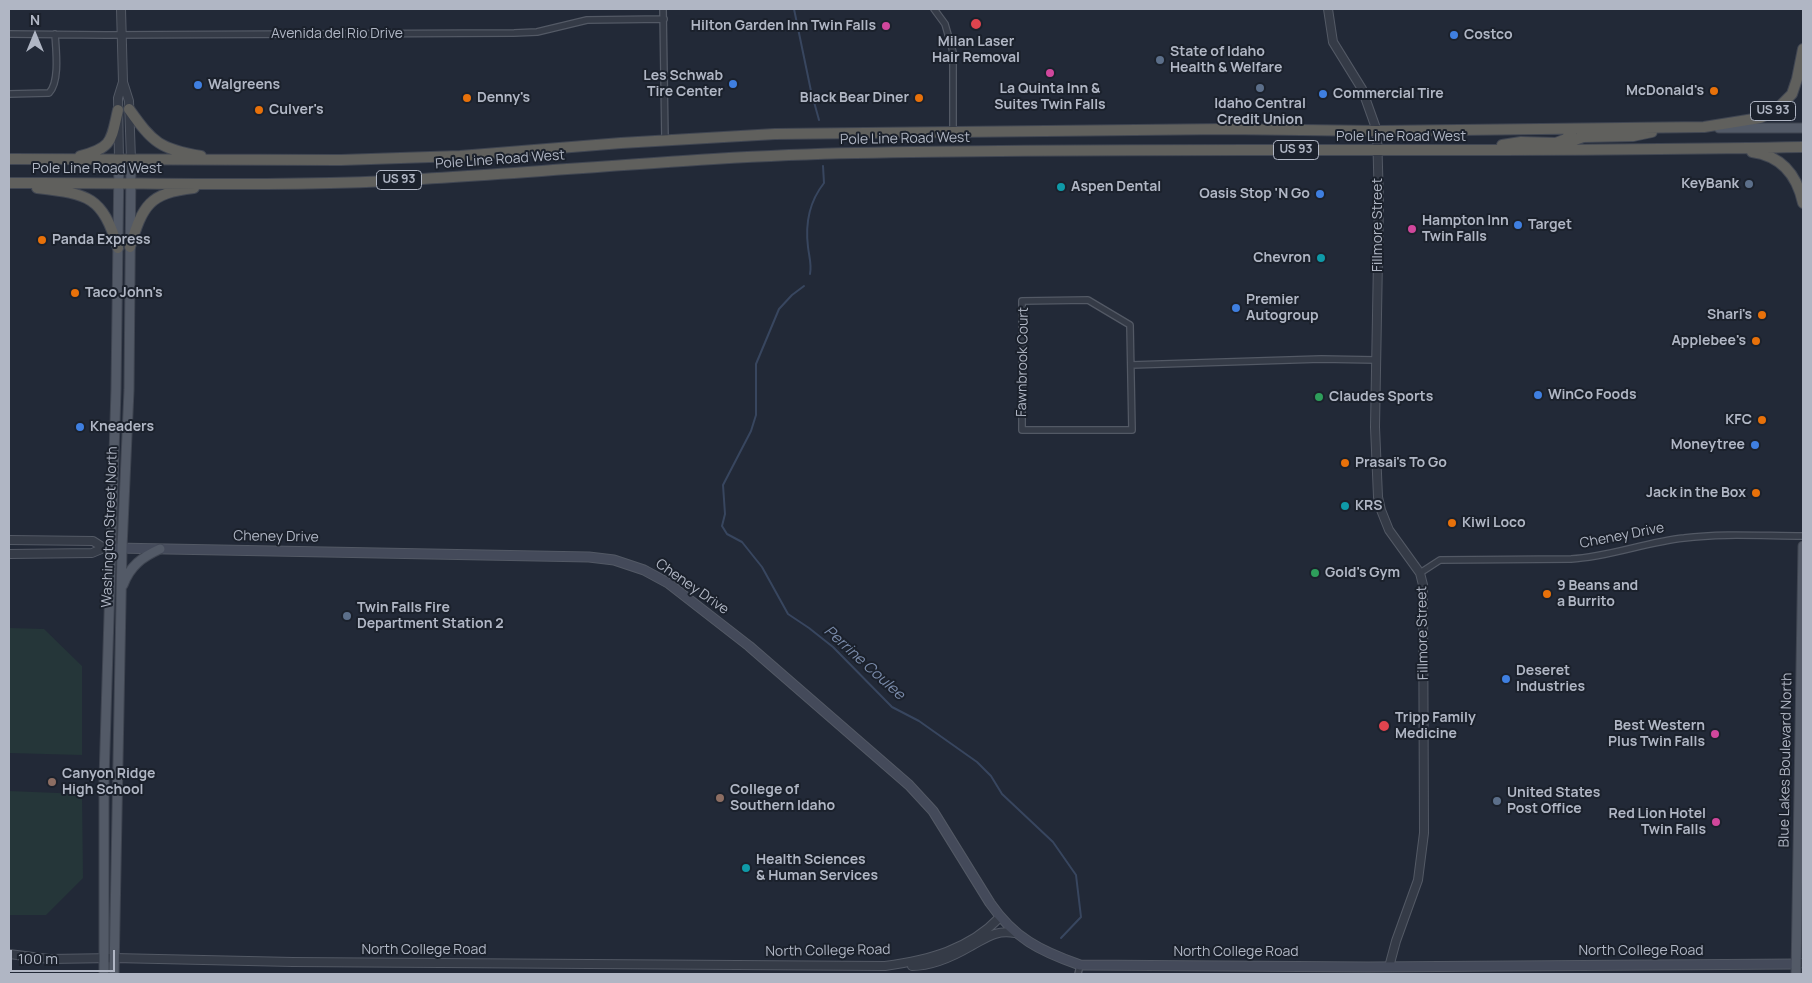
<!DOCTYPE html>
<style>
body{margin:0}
#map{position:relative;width:1812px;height:983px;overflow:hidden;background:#222937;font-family:Manrope,sans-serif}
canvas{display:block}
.frame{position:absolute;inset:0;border:10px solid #b0b6c4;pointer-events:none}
.north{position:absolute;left:10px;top:10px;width:50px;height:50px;-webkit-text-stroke:4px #1b212c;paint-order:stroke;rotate:0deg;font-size:14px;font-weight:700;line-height:20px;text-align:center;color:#b0b6c4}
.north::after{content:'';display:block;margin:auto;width:18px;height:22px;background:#b0b6c4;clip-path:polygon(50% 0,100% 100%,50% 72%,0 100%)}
.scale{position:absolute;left:10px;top:950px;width:105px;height:22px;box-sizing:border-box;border:2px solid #b0b6c4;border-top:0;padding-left:6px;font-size:15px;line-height:18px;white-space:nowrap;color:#b0b6c4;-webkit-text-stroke:4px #1b212c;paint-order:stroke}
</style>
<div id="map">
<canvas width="1812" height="983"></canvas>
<div class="frame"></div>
<div class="north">N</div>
<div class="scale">100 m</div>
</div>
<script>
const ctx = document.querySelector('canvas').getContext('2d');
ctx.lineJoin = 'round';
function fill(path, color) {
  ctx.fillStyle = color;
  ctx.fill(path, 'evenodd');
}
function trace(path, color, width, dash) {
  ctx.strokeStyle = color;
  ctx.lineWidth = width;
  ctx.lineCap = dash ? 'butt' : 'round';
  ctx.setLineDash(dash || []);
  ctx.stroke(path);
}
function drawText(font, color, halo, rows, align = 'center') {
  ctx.font = font + ' Manrope,sans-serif';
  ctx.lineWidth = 4;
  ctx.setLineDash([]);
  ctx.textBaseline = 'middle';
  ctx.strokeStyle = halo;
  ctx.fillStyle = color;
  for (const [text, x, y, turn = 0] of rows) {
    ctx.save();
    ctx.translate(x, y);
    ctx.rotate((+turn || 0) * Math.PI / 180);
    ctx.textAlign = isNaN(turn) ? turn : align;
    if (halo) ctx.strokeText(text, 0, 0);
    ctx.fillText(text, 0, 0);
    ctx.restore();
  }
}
fill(new Path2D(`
 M9,628L44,629L82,666V755L9,753Z
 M9,791L82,794L83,878L46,915H9Z`), '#253639');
trace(new Path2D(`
 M794,9L811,91L819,120
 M810,274C812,265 809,256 808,247C805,223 809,202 824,183L823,166
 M804,286L792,295L779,309L756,364V415L751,431L723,485L725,514L722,526L727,534L742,542L762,567L788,614L809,628L833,647L892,707L919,721L977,762L991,776L1002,794L1053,842L1076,875L1081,917L1061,938`), '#38465f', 2);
const minor = new Path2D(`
 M663,9L665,140
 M934,9L945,24L953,52V132
 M9,34L106,35L514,33L537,32L587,20L664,19
 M9,94L49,93C60,82 56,50 55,34
 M1088,300L1130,325L1132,430H1022V301Z
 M1131,365L1321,359L1376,360
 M1420,573L1440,560L1571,559C1609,557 1646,542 1684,538C1723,533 1764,536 1803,536
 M1078,974L1080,965`);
const tertiary = new Path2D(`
 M1328,9L1333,42L1362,89L1377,131L1379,203L1375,427L1378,497L1381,510L1389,530L1420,573L1423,585L1424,833L1418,880L1396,941L1389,967
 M123,82L129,101L131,160
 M119,160L118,98L123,82L121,9
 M9,540L93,541L104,548
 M9,554L92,553L104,548H110
 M9,954L49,959L114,958L293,962L885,966C928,960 969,950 1000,917
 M1796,964L1803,963
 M912,966C933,966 954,956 971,946C988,937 995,930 1015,933`);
const secondary = new Path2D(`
 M115,548L589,557L614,560L644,570L668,583L749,646L909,785L933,811L990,903C1014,938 1040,951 1080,965L1368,967L1796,964`);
const primary = new Path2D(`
 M1719,128H1803
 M123,585C130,566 142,557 160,549
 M104,974V779L116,389L119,160
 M114,974L122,548L129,390L131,160
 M1796,974L1803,546`);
const trunk = new Path2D(`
 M129,109C153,143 160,149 201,156
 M1502,145L1521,142L1556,143L1566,139L1572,131
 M1565,150L1572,141L1583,137L1633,136L1652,132
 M1752,152C1782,156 1797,175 1803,203
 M80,156C113,148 111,140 118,110
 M9,159L341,160L460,156L621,143L775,134L1225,129L1377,131L1704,127L1760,118L1777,109L1792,94L1797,79L1803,49
 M9,183C135,182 262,187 388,181C544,173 700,156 856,153C1172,146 1488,154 1803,147
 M37,188C89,194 102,196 118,248
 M130,247C143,205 149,193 194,188`);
trace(minor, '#535965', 8);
trace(tertiary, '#535965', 10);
trace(secondary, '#535965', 11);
trace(primary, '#3f4551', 11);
trace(trunk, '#404652', 12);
trace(minor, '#353b47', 5.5);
trace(tertiary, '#353b47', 8);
trace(secondary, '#444a5a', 9);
trace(primary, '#535a67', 9);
trace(trunk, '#60605d', 10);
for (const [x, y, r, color] of [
 [976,24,6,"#e0444e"],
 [886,26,5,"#d1479c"],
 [1454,35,5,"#3f7fe0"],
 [1160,60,5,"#5c6f8a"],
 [1050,73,5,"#d1479c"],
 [733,84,5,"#3f7fe0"],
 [198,85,5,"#3f7fe0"],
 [1260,88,5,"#5c6f8a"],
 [1714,91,5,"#e8710a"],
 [1323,94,5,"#3f7fe0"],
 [467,98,5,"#e8710a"],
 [919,98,5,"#e8710a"],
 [259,110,5,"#e8710a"],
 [1749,184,5,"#5c6f8a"],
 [1061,187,5,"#0f9aa8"],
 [1320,194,5,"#3f7fe0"],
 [1518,225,5,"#3f7fe0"],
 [1412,229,5,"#d1479c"],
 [42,240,5,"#e8710a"],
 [1321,258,5,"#0f9aa8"],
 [75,293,5,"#e8710a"],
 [1236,308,5,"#3f7fe0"],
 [1762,315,5,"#e8710a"],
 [1756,341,5,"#e8710a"],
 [1538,395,5,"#3f7fe0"],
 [1319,397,5,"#2e9e5b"],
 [1762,420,5,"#e8710a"],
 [80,427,5,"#3f7fe0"],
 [1755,445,5,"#3f7fe0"],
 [1345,463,5,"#e8710a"],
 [1756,493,5,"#e8710a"],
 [1345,506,5,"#0f9aa8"],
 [1452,523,5,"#e8710a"],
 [1315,573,5,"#2e9e5b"],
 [1547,594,5,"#e8710a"],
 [347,616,5,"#5c6f8a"],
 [1506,679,5,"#3f7fe0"],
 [1384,726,6,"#e0444e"],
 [1715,734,5,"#d1479c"],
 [52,782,5,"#8d6e63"],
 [720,798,5,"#8d6e63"],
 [1497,801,5,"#5c6f8a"],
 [1716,822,5,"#d1479c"],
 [746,868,5,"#0f9aa8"]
]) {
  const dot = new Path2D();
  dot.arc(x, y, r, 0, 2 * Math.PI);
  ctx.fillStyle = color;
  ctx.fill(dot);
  trace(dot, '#1b212c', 2);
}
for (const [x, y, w] of [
 [1773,111,45],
 [1296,150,45],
 [399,180,45]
]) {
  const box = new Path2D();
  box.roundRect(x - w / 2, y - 9.5, w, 19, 4);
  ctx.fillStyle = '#1b212c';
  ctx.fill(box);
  trace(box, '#b0b6c4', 1);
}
drawText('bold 12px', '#b0b6c4', null, [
 ["US 93",1773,111],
 ["US 93",1296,150],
 ["US 93",399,180]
]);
drawText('bold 14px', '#b0b6c4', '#1b212c', [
 ["Hilton Garden Inn Twin Falls",876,26,"right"],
 ["Costco",1464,35],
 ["Milan Laser",976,42,"center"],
 ["Hair Removal",976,58,"center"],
 ["State of Idaho",1170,52],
 ["Health & Welfare",1170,68],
 ["Les Schwab",723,76,"right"],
 ["Tire Center",723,92,"right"],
 ["Walgreens",208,85],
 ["La Quinta Inn &",1050,89,"center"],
 ["Suites Twin Falls",1050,105,"center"],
 ["McDonald's",1704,91,"right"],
 ["Commercial Tire",1333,94],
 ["Denny's",477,98],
 ["Black Bear Diner",909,98,"right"],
 ["Idaho Central",1260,104,"center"],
 ["Credit Union",1260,120,"center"],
 ["Culver's",269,110],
 ["KeyBank",1739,184,"right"],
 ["Aspen Dental",1071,187],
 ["Oasis Stop 'N Go",1310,194,"right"],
 ["Hampton Inn",1422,221],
 ["Twin Falls",1422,237],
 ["Target",1528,225],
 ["Panda Express",52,240],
 ["Chevron",1311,258,"right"],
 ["Taco John's",85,293],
 ["Premier",1246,300],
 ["Autogroup",1246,316],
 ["Shari's",1752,315,"right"],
 ["Applebee's",1746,341,"right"],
 ["WinCo Foods",1548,395],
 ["Claudes Sports",1329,397],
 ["KFC",1752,420,"right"],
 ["Kneaders",90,427],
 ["Moneytree",1745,445,"right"],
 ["Prasai's To Go",1355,463],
 ["Jack in the Box",1746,493,"right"],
 ["KRS",1355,506],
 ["Kiwi Loco",1462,523],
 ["Gold's Gym",1325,573],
 ["9 Beans and",1557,586],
 ["a Burrito",1557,602],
 ["Twin Falls Fire",357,608],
 ["Department Station 2",357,624],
 ["Deseret",1516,671],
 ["Industries",1516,687],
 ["Tripp Family",1395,718],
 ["Medicine",1395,734],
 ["Best Western",1705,726,"right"],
 ["Plus Twin Falls",1705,742,"right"],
 ["Canyon Ridge",62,774],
 ["High School",62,790],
 ["College of",730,790],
 ["Southern Idaho",730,806],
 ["United States",1507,793],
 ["Post Office",1507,809],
 ["Red Lion Hotel",1706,814,"right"],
 ["Twin Falls",1706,830,"right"],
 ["Health Sciences",756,860],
 ["& Human Services",756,876]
], 'left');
drawText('14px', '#b0b6c4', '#1b212c', [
 ["Avenida del Rio Drive",337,34],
 ["Pole Line Road West",1401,137],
 ["Pole Line Road West",905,139,-1],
 ["Pole Line Road West",500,160,-4],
 ["Pole Line Road West",97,169],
 ["Fillmore Street",1378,225,-90],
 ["Fawnbrook Court",1023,362,-89],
 ["Washington Street North",110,527,-88],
 ["Cheney Drive",1622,536,-11],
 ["Cheney Drive",276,537,1],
 ["Cheney Drive",692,587,35],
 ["Fillmore Street",1423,633,-91],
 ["Blue Lakes Boulevard North",1786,760,-89],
 ["North College Road",424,950],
 ["North College Road",828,951,-1],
 ["North College Road",1641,951],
 ["North College Road",1236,952]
]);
drawText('italic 15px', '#7a8baa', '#1b212c', [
 ["Perrine Coulee",864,663,42]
]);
</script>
